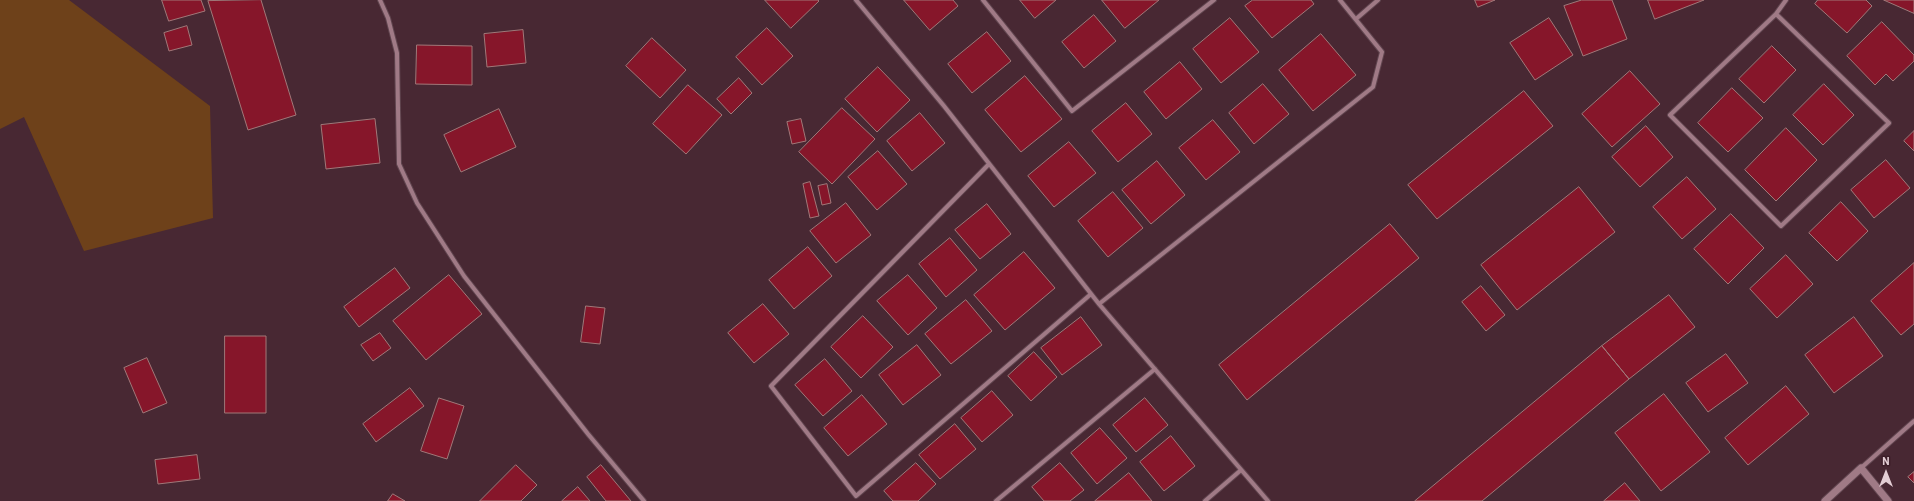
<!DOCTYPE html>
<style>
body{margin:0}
#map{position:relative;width:1914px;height:501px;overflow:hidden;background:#482833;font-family:Barlow,sans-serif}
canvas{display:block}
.north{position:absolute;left:1866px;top:453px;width:40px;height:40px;-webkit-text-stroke:3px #3d1e29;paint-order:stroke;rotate:0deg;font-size:11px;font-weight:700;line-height:16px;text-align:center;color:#e3cdd4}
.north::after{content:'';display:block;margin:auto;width:14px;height:18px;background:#e3cdd4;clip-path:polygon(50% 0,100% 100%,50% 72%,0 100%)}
</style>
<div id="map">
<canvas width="1914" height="501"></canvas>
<div class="north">N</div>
</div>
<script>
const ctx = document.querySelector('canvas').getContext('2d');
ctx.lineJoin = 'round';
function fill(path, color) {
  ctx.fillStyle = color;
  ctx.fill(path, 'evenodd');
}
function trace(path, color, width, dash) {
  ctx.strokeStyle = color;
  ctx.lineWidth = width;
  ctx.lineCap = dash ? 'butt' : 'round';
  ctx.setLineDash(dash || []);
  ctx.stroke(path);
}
fill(new Path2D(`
 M0,0H69L210,106L213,218L84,251L24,117L0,129Z`), '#6e411a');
const building = new Path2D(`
 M162,0H201L205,11L169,21Z
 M261,0L296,115L248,130L208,1Z
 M765,0H818L819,1L791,28Z
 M904,0H953L958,6L930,30Z
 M1020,0H1056L1035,18Z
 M1102,0H1159L1125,28Z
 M1253,0H1311L1314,4L1272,38L1245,6Z
 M1475,0H1495L1478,7Z
 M1582,0H1612L1627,39L1583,56L1564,6Z
 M1648,0H1704L1655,19Z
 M1818,0H1866L1872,6L1847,33L1815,4Z
 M1884,0H1914V13Z
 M1094,15L1116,41L1084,68L1062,42Z
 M1230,18L1259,52L1221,83L1193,49Z
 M1549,18L1573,55L1535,80L1510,43Z
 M1882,22L1914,55V61L1893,81L1886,74L1875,85L1847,56Z
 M187,26L192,45L169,51L164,33Z
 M767,28L793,56L762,85L736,57Z
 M523,30L526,63L487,67L484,34Z
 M987,32L1011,61L972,93L948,64Z
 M1321,34L1356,75L1313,111L1279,70Z
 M652,38L686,70L660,98L626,66Z
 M417,45L472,46V85L416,84Z
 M1772,46L1796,70L1764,103L1739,79Z
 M1180,62L1202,89L1166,119L1144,92Z
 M878,67L910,100L877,132L845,99Z
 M1630,71L1660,104L1612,147L1582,114Z
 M1025,76L1062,119L1021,152L985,110Z
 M739,78L752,93L731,114L717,99Z
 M1263,84L1289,114L1254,144L1229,113Z
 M1824,84L1854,115L1823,145L1793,115Z
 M688,85L722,115L686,154L653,124Z
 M1732,88L1763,118L1728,152L1698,123Z
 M1524,91L1553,126L1437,219L1408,185Z
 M1126,103L1152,134L1118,162L1092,131Z
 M842,108L875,139L832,184L799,152Z
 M499,109L516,147L461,172L444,135Z
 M920,113L945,143L912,171L887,141Z
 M375,119L380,163L326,169L321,125Z
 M801,119L806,141L792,144L787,122Z
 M1213,120L1240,152L1206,180L1179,148Z
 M1646,126L1673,157L1640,187L1612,157Z
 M1786,128L1817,160L1776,201L1745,170Z
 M1914,131V151L1904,141Z
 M1069,142L1096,173L1054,207L1028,176Z
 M878,151L907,184L877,210L848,177Z
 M1886,160L1910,188L1874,218L1851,190Z
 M1157,161L1185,195L1151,224L1122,190Z
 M1687,177L1716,209L1682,239L1653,207Z
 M810,182L819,216L810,218L803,184Z
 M827,184L831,203L822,205L818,186Z
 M1579,187L1615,232L1517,310L1481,265Z
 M1113,192L1143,228L1108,257L1078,221Z
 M1841,202L1868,231L1837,261L1809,233Z
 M846,203L871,235L836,263L810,231Z
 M987,204L1011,234L980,259L955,230Z
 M1731,214L1764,248L1728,284L1694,249Z
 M1390,224L1419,258L1247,400L1219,365Z
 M950,238L977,270L946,297L919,264Z
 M808,247L832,276L794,309L769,280Z
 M1024,252L1055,288L1005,330L974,295Z
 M1786,255L1813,284L1777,318L1750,289Z
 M1914,263V324L1901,335L1871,301Z
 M395,268L410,288L359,327L344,307Z
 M449,275L482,314L426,360L393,321Z
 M908,275L937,308L908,335L877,301Z
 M1481,286L1505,315L1486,331L1462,302Z
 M1669,295L1695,327L1629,379L1602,346Z
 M966,300L992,331L951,364L925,334Z
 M763,304L789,334L754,363L728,333Z
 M586,306L605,308L600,344L581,342Z
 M863,316L893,347L861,378L831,347Z
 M1081,317L1102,345L1062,375L1041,348Z
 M1854,317L1883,356L1834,393L1805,355Z
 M380,333L391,348L373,361L361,345Z
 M225,336H266V413H225Z
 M917,345L941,375L903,405L879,375Z
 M1602,346L1629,379L1482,501H1415Z
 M1034,352L1057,377L1031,401L1008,376Z
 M1726,354L1748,383L1708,412L1686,383Z
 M147,358L167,403L143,413L124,368Z
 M825,359L852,391L823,416L795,385Z
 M1786,386L1809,414L1748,465L1725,438Z
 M410,388L424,406L376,442L363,424Z
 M992,391L1013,415L982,442L961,418Z
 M1664,394L1710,452L1661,491L1615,433Z
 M862,395L887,424L848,456L824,428Z
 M439,398L464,406L447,459L421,451Z
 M1145,398L1168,425L1136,452L1113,425Z
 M955,424L976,449L940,479L919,455Z
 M1100,428L1127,458L1097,484L1071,453Z
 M1171,436L1195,466L1164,491L1140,462Z
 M197,455L200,479L158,484L155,460Z
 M916,463L936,484L918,501H893L884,491Z
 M1060,463L1084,490L1070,501H1044L1032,487Z
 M516,465L537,485L521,501H480Z
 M601,465L631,501H606L587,477Z
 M1914,472V483L1908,477Z
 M1129,473L1152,501H1095Z
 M1625,483L1640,501H1604Z
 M578,487L590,501H562Z
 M393,494L405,501H388Z`);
fill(building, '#86162a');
trace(building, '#a17879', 1);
const minor = new Path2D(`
 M380,0L388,18L397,53L399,164L417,203L464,276L588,434L644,501
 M856,0L944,106L1099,304L1268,501
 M983,0L1072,111L1214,0
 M1776,14L1889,123L1781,226L1670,115Z
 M1776,14L1786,0
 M1356,19L1378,0
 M989,164L771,386L856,496L1091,294
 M1099,304L1373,87L1382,52L1340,0
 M1861,468L1914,421
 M996,501L1155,369
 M1205,501L1241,470`);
const tertiary = new Path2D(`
 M1825,501L1861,468L1888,501`);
trace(minor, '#60454f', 6);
trace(tertiary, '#60454f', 9);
trace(minor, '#a07a86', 4);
trace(tertiary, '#a07a86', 7);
</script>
